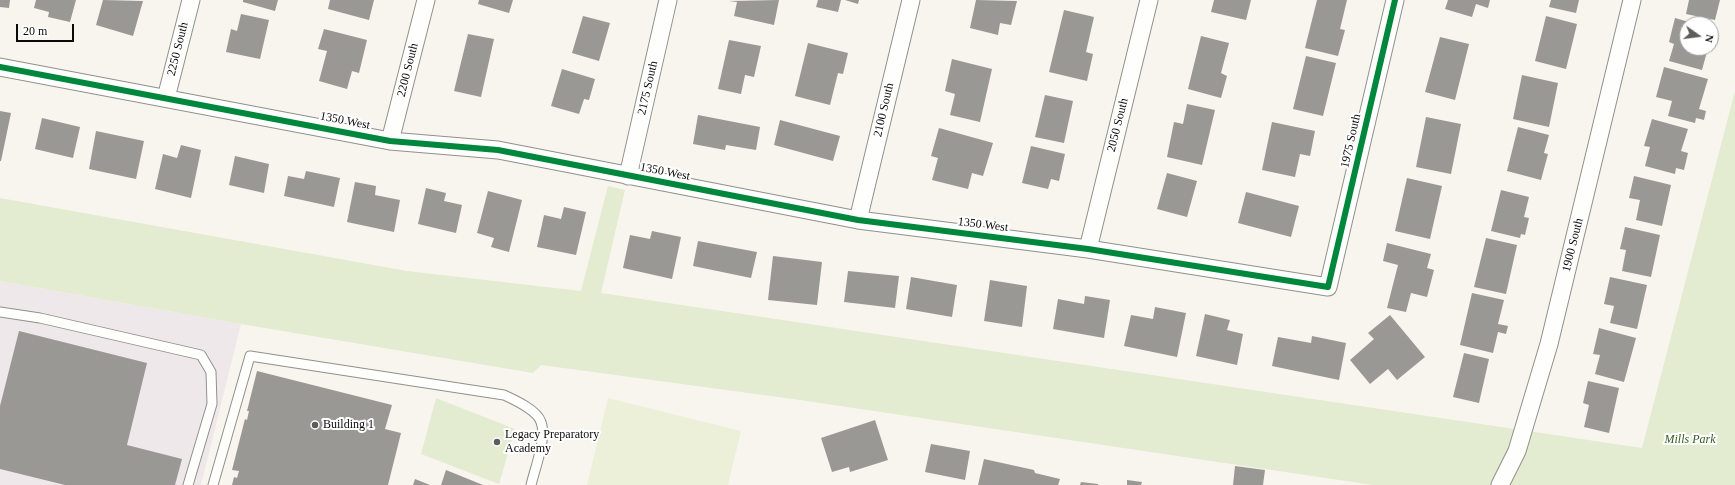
<!DOCTYPE html>
<style>
body{margin:0}
#map{position:relative;width:1735px;height:485px;overflow:hidden;background:#f8f5ee;font-family:"Times New Roman",serif}
canvas{display:block}
.north{position:absolute;left:1679px;top:16px;width:40px;height:40px;box-sizing:border-box;background:#fff;border:1px solid #9d9d9d;border-radius:50%;rotate:104deg;font-size:11px;font-weight:700;line-height:16px;text-align:center;color:#0a0a0a}
.north::after{content:'';display:block;margin:auto;width:14px;height:18px;background:#5d5c5a;clip-path:polygon(50% 0,100% 100%,50% 72%,0 100%)}
.scale{position:absolute;left:16px;top:24px;width:58px;height:18px;box-sizing:border-box;border:2px solid #0a0a0a;border-top:0;padding-left:5px;font-size:12px;line-height:14px;white-space:nowrap;color:#0a0a0a;-webkit-text-stroke:3px #fff;paint-order:stroke}
</style>
<div id="map">
<canvas width="1735" height="485"></canvas>
<div class="north">N</div>
<div class="scale">20 m</div>
</div>
<script>
const ctx = document.querySelector('canvas').getContext('2d');
ctx.lineJoin = 'round';
function fill(path, color) {
  ctx.fillStyle = color;
  ctx.fill(path, 'evenodd');
}
function trace(path, color, width, dash) {
  ctx.strokeStyle = color;
  ctx.lineWidth = width;
  ctx.lineCap = dash ? 'butt' : 'round';
  ctx.setLineDash(dash || []);
  ctx.stroke(path);
}
function drawText(font, color, halo, rows, align = 'center') {
  ctx.font = font + ' "Times New Roman",serif';
  ctx.lineWidth = 4;
  ctx.setLineDash([]);
  ctx.textBaseline = 'middle';
  ctx.strokeStyle = halo;
  ctx.fillStyle = color;
  for (const [text, x, y, turn = 0] of rows) {
    ctx.save();
    ctx.translate(x, y);
    ctx.rotate((+turn || 0) * Math.PI / 180);
    ctx.textAlign = isNaN(turn) ? turn : align;
    if (halo) ctx.strokeText(text, 0, 0);
    ctx.fillText(text, 0, 0);
    ctx.restore();
  }
}
fill(new Path2D(`
 M0,281L241,324L201,485H0Z`), '#efe8eb');
fill(new Path2D(`
 M1735,91V485H1373L793,399L541,365L533,373L241,324L0,281V198L407,271L581,291L608,186L625,190L601,293L1642,448Z
 M436,398L515,429L499,484L421,454Z`), '#e3ebd0');
fill(new Path2D(`
 M608,398L741,431L728,485H587Z`), '#ecf0d9');
fill(new Path2D(`
 M0,0H10L9,8L0,7Z
 M36,0H76L70,22L48,17L49,12L34,8Z
 M103,0L143,1L133,36L96,25Z
 M243,0H278L275,11L243,2Z
 M330,0H374L369,20L328,9Z
 M479,0H513L509,13L478,4Z
 M779,0L774,25L734,16L737,2L729,1Z
 M818,0H841L838,12L816,7Z
 M845,0H859L858,4Z
 M976,0L1017,1L1011,25L1000,23L998,35L970,28Z
 M1214,0H1251L1246,20L1211,12Z
 M1317,0H1347L1340,29L1345,30L1338,56L1305,48Z
 M1448,0H1490L1488,8L1476,4L1472,17L1445,9Z
 M1551,0H1579L1576,13L1549,7Z
 M1689,0H1720L1715,20L1686,14Z
 M1064,10L1094,17L1086,52L1093,54L1087,81L1049,72Z
 M241,14L269,20L260,59L226,52L231,29L237,31Z
 M583,16L610,23L599,61L572,53Z
 M1546,16L1577,24L1566,69L1535,61Z
 M1675,18L1696,24H1687V48H1708L1702,70L1669,61L1674,44L1669,42Z
 M324,29L367,40L359,73L352,71L347,89L319,81L327,51L318,49Z
 M468,34L494,39L481,97L454,91Z
 M1201,36L1229,43L1221,73L1227,76L1221,98L1188,89Z
 M1440,37L1469,44L1455,100L1425,92Z
 M729,40L761,46L754,77L745,75L741,94L718,89Z
 M808,43L848,53L843,74L838,73L830,105L795,96Z
 M1306,56L1336,63L1323,116L1293,109Z
 M952,59L992,69L980,122L950,115L955,94L945,91Z
 M1664,67L1708,79L1699,109L1706,111L1704,120L1696,118L1695,123L1668,116L1672,101L1656,97Z
 M562,69L595,79L589,100L584,99L579,114L551,106Z
 M1522,75L1558,83L1549,127L1513,119Z
 M1045,95L1073,101L1064,143L1035,137Z
 M1187,104L1215,110L1202,165L1167,157L1174,122L1183,124Z
 M0,111L11,113L1,161H0Z
 M698,115L760,127L756,150L726,145L725,150L693,144Z
 M1426,117L1461,124L1451,174L1416,167Z
 M42,118L80,127L73,158L35,149Z
 M1652,119L1688,129L1681,151L1688,153L1684,170L1676,168L1675,174L1645,166L1650,147L1644,146Z
 M780,120L840,136L833,161L774,145Z
 M1272,122L1315,131L1310,156L1300,154L1295,177L1262,170Z
 M1518,127L1549,135L1544,153L1548,154L1541,180L1507,171Z
 M939,128L993,143L983,176L972,173L968,189L932,180L938,158L931,156Z
 M96,131L144,141L136,179L89,169Z
 M181,145L201,150L191,198L155,189L163,154L177,158Z
 M1031,146L1065,154L1059,181L1051,179L1048,189L1022,183Z
 M235,156L269,164L264,193L229,185Z
 M306,171L340,178L334,207L284,196L288,176L304,179Z
 M1167,173L1197,181L1187,217L1157,209Z
 M1634,176L1671,185L1662,226L1636,220L1640,200L1629,198Z
 M1407,178L1442,186L1430,239L1395,231Z
 M355,182L376,186L375,195L400,200L394,232L347,222Z
 M426,188L446,193L444,201L462,205L456,233L418,224Z
 M1501,190L1529,197L1524,217L1529,218L1525,235L1521,234L1520,238L1491,231Z
 M488,191L522,200L509,252L491,247L494,238L477,233Z
 M1246,192L1299,206L1291,237L1238,223Z
 M564,207L586,212L576,255L537,247L544,215L561,219Z
 M1625,227L1660,235L1651,277L1622,271L1626,250L1620,249Z
 M652,231L681,237L672,279L623,268L630,235L650,239Z
 M1486,238L1517,245L1506,294L1474,287Z
 M698,241L757,252L751,278L693,266Z
 M1387,243L1431,254L1427,268L1434,270L1427,297L1411,293L1406,312L1387,308L1398,265L1383,261Z
 M773,256L822,262L817,305L768,300Z
 M848,271L899,276L895,308L844,302Z
 M911,277L957,285L952,317L906,309Z
 M1610,277L1647,285L1637,329L1610,323L1614,306L1604,304Z
 M990,280L1027,286L1022,327L984,321Z
 M1472,293L1504,300L1498,324L1508,326L1506,334L1498,332L1493,353L1460,345Z
 M1085,296L1110,300L1104,338L1053,329L1058,299L1084,304Z
 M1155,307L1186,313L1177,357L1124,346L1131,315L1153,319Z
 M1205,314L1230,320L1227,330L1243,334L1237,365L1196,356Z
 M1390,315L1425,357L1397,380L1388,369L1370,384L1350,360L1374,339L1368,333Z
 M1599,328L1636,338L1624,382L1595,374L1600,355L1593,354Z
 M19,331L147,363L127,445L182,459L175,485H65L0,469V406Z
 M1312,336L1346,343L1339,380L1272,366L1278,337L1311,343Z
 M1464,353L1489,359L1479,403L1453,397Z
 M257,371L392,405L385,429L401,433L388,485H232L234,477L237,478L239,471L232,470L245,419L247,420L249,411H247Z
 M1588,381L1619,388L1609,433L1584,427L1589,405L1583,403Z
 M875,420L888,460L850,472L849,467L832,472L821,438Z
 M931,444L970,451L965,480L925,472Z
 M984,459L1034,470L1035,473L1060,479L1058,485H978Z
 M1235,466L1265,470L1263,485H1233Z
 M446,470L483,485H441Z
 M415,479L430,485H413Z
 M1127,480L1142,482L1141,485H1127Z
 M1081,482L1098,484V485H1080Z`), '#9a9894');
const lane = new Path2D(`
 M0,312L40,318L201,355L211,372L212,404L188,485
 M213,485L250,356L504,395C515,400 537,410 541,422C547,438 535,468 531,485`);
const street = new Path2D(`
 M0,67L390,141L498,150L858,220L1088,249L1328,287L1395,0
 M166,98L191,0
 M390,141L426,0
 M628,176L668,0
 M858,220L911,0
 M1088,249L1149,0
 M1500,485L1517,451L1549,344L1632,0`);
trace(lane, '#91908d', 11);
trace(street, '#91908d', 19);
trace(lane, '#fefefc', 9);
trace(street, '#fefefc', 17);
trace(new Path2D(`
 M0,67L390,141L498,150L858,220L1088,249L1328,287L1395,0`), '#00873e', 6);
for (const [x, y, r, color] of [
 [315,425,4,"#5d5c5a"],
 [497,442,4,"#5d5c5a"]
]) {
  const dot = new Path2D();
  dot.arc(x, y, r, 0, 2 * Math.PI);
  ctx.fillStyle = color;
  ctx.fill(dot);
  trace(dot, '#fff', 1.5);
}
drawText('12px', '#0a0a0a', '#fff', [
 ["2250 South",178,49,-76],
 ["2200 South",408,70,-76],
 ["2175 South",648,88,-77],
 ["2100 South",884,110,-77],
 ["1350 West",345,121,11],
 ["2050 South",1118,125,-76],
 ["1975 South",1351,141,-77],
 ["1350 West",665,172,11],
 ["1350 West",983,225,7],
 ["1900 South",1573,245,-76]
]);
drawText('12px', '#0a0a0a', '#fff', [
 ["Building 1",323,425],
 ["Legacy Preparatory",505,435],
 ["Academy",505,449]
], 'left');
drawText('italic 12px', '#325a22', '#fff', [
 ["Mills Park",1690,440]
]);
</script>
